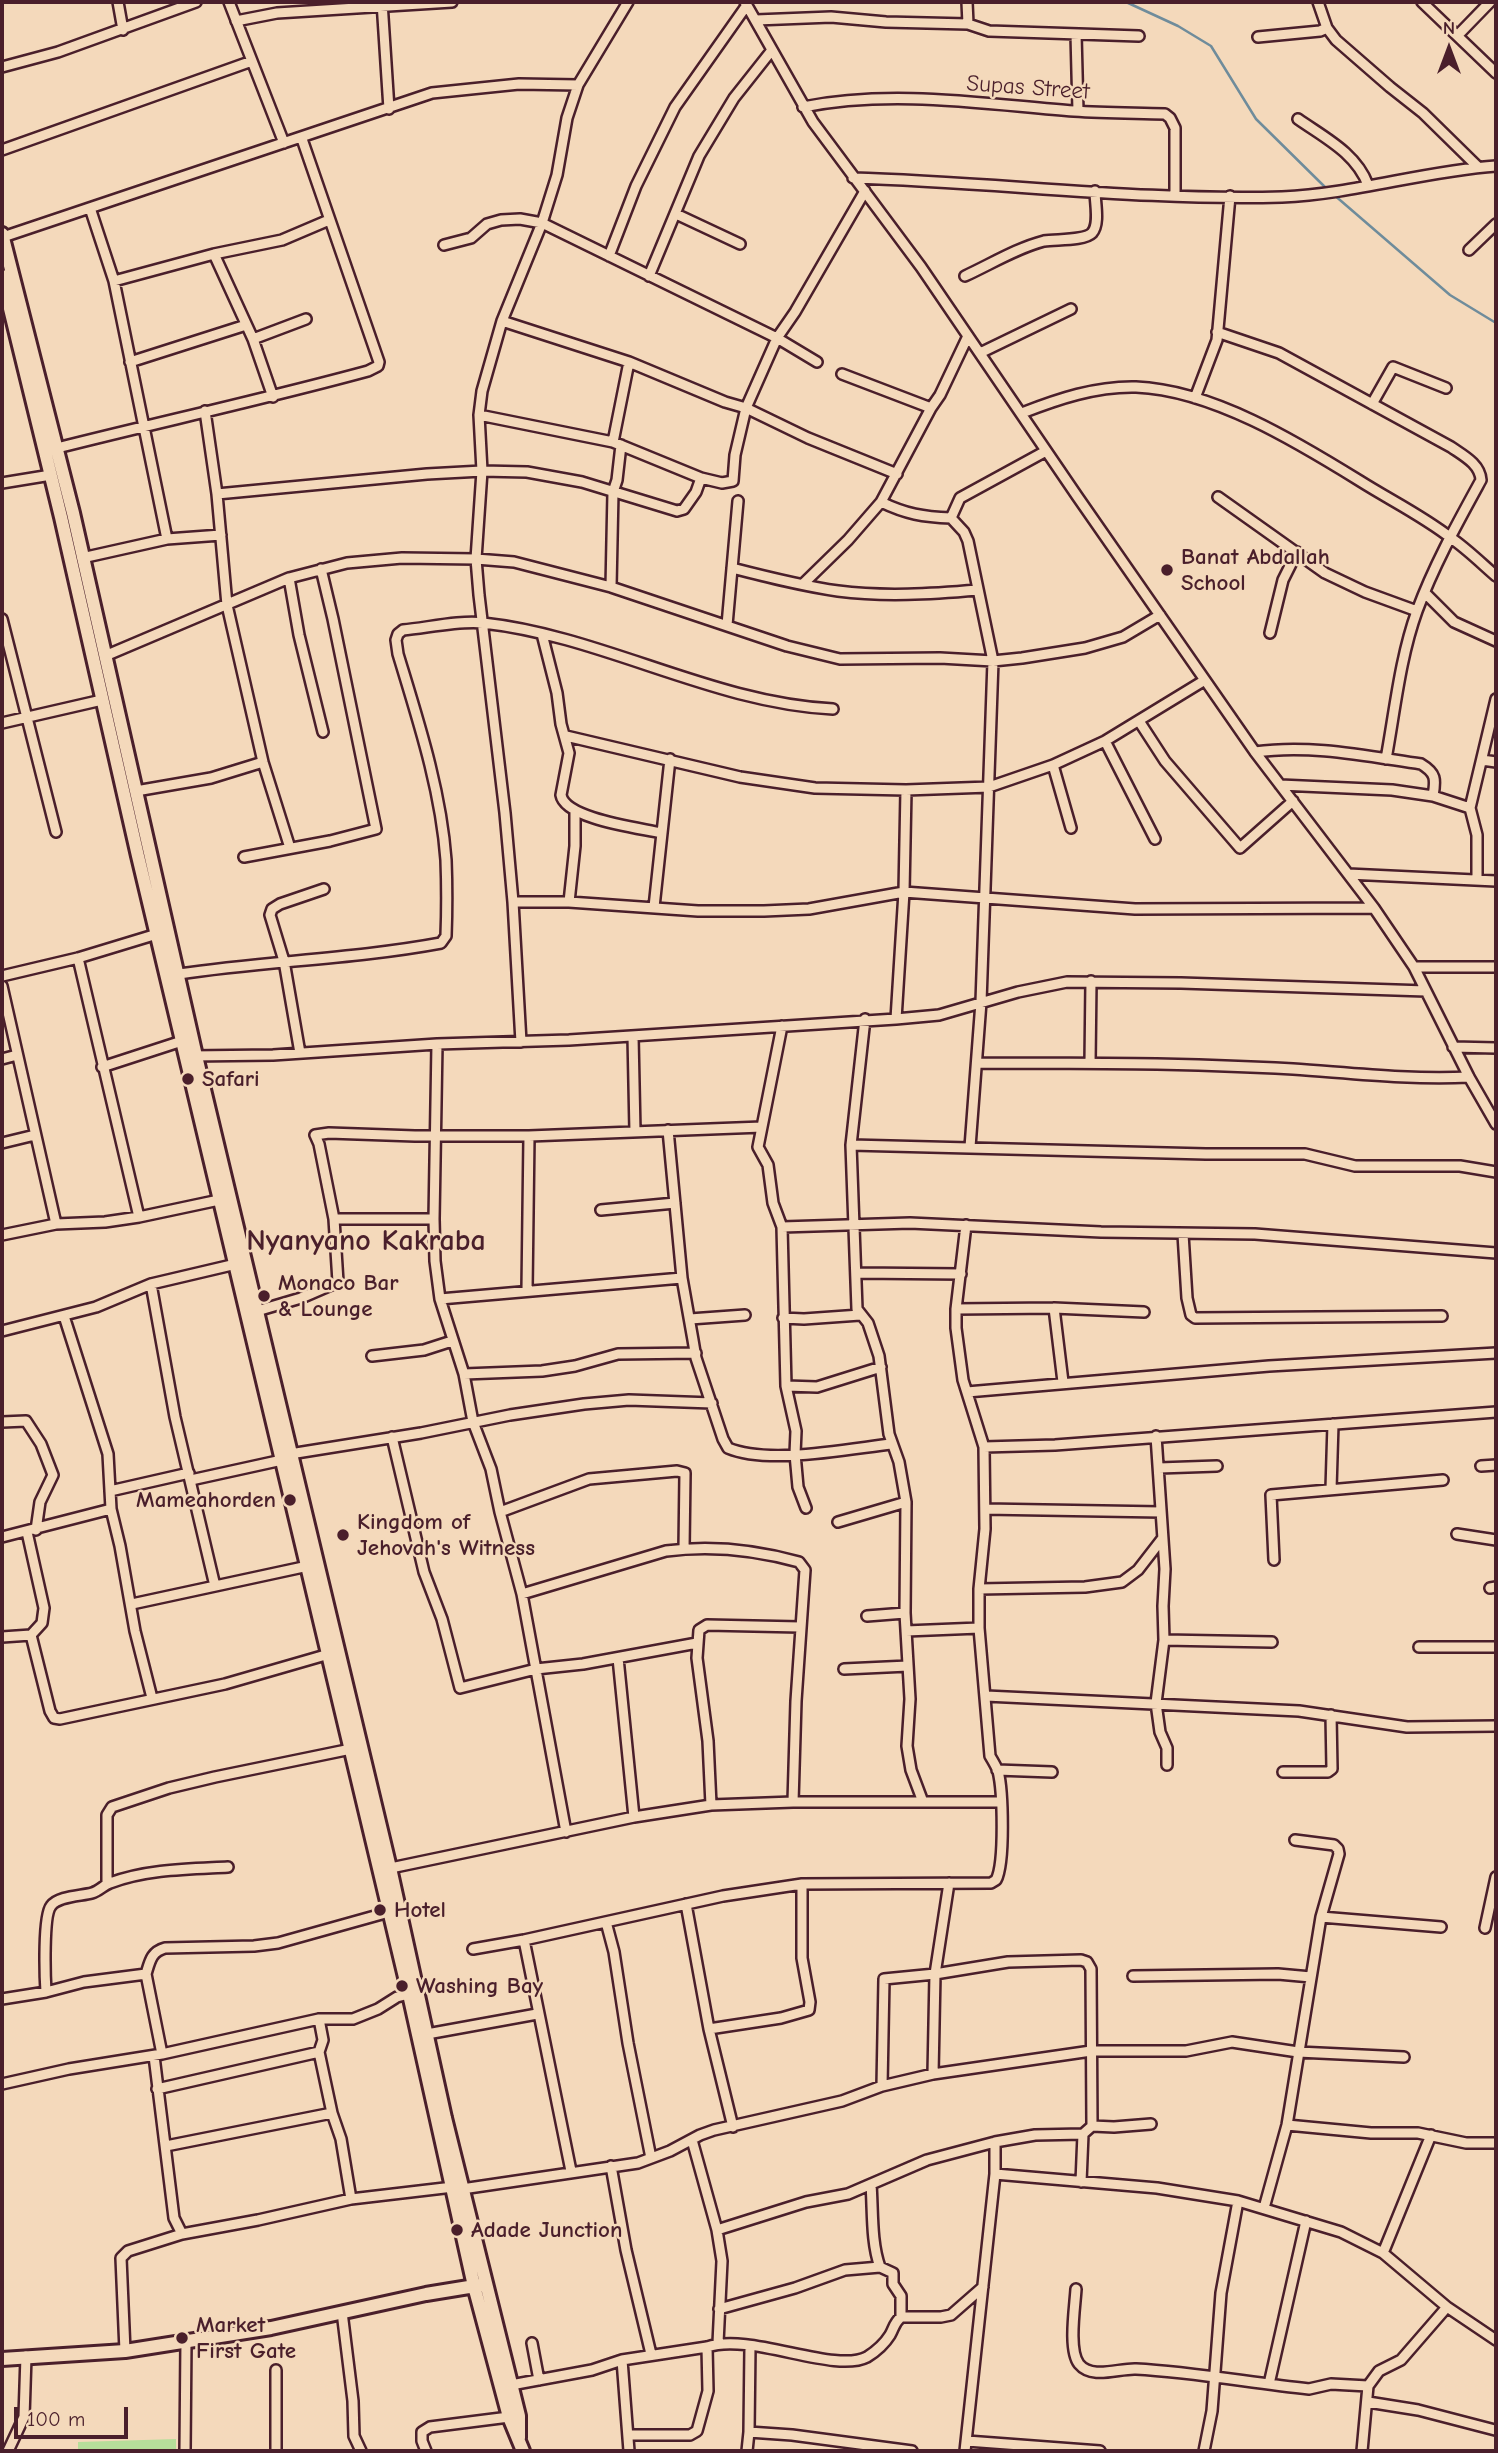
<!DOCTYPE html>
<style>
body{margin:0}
#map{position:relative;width:1498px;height:2453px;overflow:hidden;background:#f4d9bb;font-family:"Comic Neue",sans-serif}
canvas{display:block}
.frame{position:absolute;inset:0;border:4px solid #4a1f2b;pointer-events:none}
.north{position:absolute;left:1414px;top:14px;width:70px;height:70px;-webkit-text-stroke:5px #f4d9bb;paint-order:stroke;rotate:0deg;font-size:19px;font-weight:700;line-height:28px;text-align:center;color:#4a1f2b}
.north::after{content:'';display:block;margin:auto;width:24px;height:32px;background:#4a1f2b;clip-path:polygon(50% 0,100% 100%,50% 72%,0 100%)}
.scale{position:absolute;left:14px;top:2407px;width:114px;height:32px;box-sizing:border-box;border:4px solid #4a1f2b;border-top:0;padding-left:9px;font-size:21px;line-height:24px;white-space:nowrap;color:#4a1f2b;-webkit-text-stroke:5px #f4d9bb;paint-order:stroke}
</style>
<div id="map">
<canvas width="1498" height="2453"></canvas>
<div class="frame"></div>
<div class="north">N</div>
<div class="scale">100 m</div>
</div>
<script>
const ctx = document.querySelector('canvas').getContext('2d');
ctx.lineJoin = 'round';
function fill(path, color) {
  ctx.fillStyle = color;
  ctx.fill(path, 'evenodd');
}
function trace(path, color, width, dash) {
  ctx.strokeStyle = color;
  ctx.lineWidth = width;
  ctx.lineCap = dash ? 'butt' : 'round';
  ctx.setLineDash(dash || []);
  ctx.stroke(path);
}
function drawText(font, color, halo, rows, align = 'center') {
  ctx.font = font + ' "Comic Neue",sans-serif';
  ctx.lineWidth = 5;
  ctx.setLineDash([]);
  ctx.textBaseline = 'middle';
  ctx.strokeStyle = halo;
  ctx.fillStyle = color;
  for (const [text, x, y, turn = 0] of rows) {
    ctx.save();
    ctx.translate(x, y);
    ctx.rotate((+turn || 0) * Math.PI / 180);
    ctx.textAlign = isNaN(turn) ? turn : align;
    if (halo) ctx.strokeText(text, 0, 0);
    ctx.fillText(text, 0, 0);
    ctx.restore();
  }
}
fill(new Path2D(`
 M176,2439V2451H78V2442Z`), '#b6de9a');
trace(new Path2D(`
 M1126,2L1178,26L1211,46L1256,119L1328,190
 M1333,194L1450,295L1496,323`), '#6f8c9b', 2.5);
const minor = new Path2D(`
 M118,2L123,30
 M229,2L284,143
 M382,2L389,109
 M745,2L813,122L921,267L1077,496L1255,752L1374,908L1414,967L1469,1077L1496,1124
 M967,2L968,24
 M1318,2L1327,28L1336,40L1390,87L1423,113L1478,167
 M1422,2L1496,73
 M756,20L831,17L886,22L968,24L989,31L1139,36
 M236,21L277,13L452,2
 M1076,34L1078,111
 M1458,35L1490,2
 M1258,37L1320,31L1327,28
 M2,67L58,52L196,2
 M803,107C892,89 985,104 1074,111C1104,113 1135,113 1165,114L1170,118L1175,128V196
 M1298,119C1325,138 1356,153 1368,185
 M2,150L252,61
 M853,178C996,182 1139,201 1282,197C1354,194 1424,171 1496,166
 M90,208L114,281L167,539
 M676,214L740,244
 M3,237L432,93L519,84L578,85
 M444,245L471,238L487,224L501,220L520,219L542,223L777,338L817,362
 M1469,250L1496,224
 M214,254L253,339L273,397
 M609,256L636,186L675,107L747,5
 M649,276L699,156L734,98L772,50
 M965,276C991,264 1017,248 1044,241C1056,239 1084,241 1092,233C1100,224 1095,203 1095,191
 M114,281L214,254L282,240L329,220
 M502,321L629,362L725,402L746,408L808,438L897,474
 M1217,332L1279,353L1451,447C1464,456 1480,464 1481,480C1458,522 1434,565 1417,611C1400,658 1395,710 1386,759
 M253,339L306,319
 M980,353L1071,309
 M130,362L246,325
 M842,374L931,408
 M1195,398L1217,340L1230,196
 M1372,404L1393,367L1446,388
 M205,411L217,494L227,605L263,762L290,848
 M1022,413C1058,399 1096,386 1136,387C1212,390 1297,442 1360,481C1390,500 1423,516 1451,538C1467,549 1481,563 1496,576
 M479,415L613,442L701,478L722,483L733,481L735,455L746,408L777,338L795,312L865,191
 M613,442L629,362
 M57,448C160,422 265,399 368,371L378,366L379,362L302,139
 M2,483L51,475
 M217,494L427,474L482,471L527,472L582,482L677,511L684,509L696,492L701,478
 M1218,497L1325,573L1365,592L1417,611
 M881,502C906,514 923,517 951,518L964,532L968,541L993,661L981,1002L970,1147
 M951,518L960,498L1046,451
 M82,558L167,539L221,535
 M732,568C767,577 802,586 838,591C884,597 931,594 978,590
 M289,578L299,635L323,732
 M803,584L848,540L881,502L931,408L940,395L968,336
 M611,587L613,492L617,480L621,445
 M1425,593L1454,622L1496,641
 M2,619L56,832
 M727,625L738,501
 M1270,633L1283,580L1297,552
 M542,634L557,693L561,724L569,753L561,795C565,819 640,828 661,833
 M105,656L289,578L347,563L402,558L476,559L514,562L611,587L787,646L840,659L940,658L993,661L1022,658L1085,648L1123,637L1160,615
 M1139,721L1165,761L1240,848L1293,801
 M2,723L102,700
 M566,736L740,777L815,788L906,790L989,787L1053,765L1105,741L1205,680
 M1105,741L1155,839
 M1255,752C1310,744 1366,756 1421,764C1436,773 1436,779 1433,796
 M1482,760L1496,762
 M1053,765L1071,828
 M1280,785L1392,790L1433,796L1470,808L1477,835V880
 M136,791L211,778L263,762
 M1470,808L1496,699
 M244,857L330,841L376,829L333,619L321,569
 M1348,874L1496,881
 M513,902H569L698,911H764L809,909L904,892L1135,909L1374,908
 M569,902L575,846V811
 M654,907L670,759
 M78,958L139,1217
 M1414,967H1496
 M179,974C266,961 355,959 441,943L446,936C447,910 447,885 446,860C441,790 418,720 398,654L396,640L398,634L403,630C426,628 461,620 483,623C603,636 712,703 833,709
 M2,976L78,958L157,934
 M2,986L56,1224
 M865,1019L851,1145L857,1309L868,1323L879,1356L889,1434L899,1462L906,1502L905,1613L910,1699L907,1746L911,1770L923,1802
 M896,1019L904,892L906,790
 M782,1026L758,1147L768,1165L773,1203L782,1227L786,1386L796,1431L795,1454L798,1487L806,1508
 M633,1036L635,1132
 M521,1042L513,902L505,813L479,595L476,559L482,471L479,415L482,391L502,321L542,223L557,175L567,118L578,85L628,2
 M437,1044L434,1219L435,1261L440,1299L464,1374L473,1422L491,1469L500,1512L522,1594L566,1832
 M1453,1047L1496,1048
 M300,1053L284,961L270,915L272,909L280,904L324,889
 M191,1056L273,1055L437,1044L569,1040L896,1019L939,1015L1018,992L1067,982L1181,983L1426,991
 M2,1059L17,1055
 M977,1063C1082,1063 1188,1063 1293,1069C1351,1073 1410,1080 1469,1077
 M1090,1063L1091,981
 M102,1067L182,1041
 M668,1130L682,1278L693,1340L696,1358L723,1439L728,1448C768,1465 848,1449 891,1444
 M2,1143L35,1135
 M851,1145L1206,1154H1305L1355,1166H1460L1496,1172
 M601,1210L675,1203
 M334,1219H434
 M782,1227L910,1223L1101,1232L1255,1234L1496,1253
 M1183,1234L1187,1298L1191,1315L1195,1318L1442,1316
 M2,1235L56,1224L105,1222L139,1217L219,1200
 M857,1273L961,1274
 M151,1284L175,1417L215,1586
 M527,1290L529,1136
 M440,1299L682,1278
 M1054,1308L1063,1382
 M956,1309L1054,1308L1144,1312
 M257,1311L301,1298L338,1282L334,1219L319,1144L315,1135L329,1133L415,1136H529L762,1127
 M64,1316L108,1454L111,1509L120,1546L135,1631L152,1698
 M783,1318L804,1319L860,1315
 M690,1319L745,1315
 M2,1331L96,1307L151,1284L236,1264
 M372,1356L424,1350L452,1341
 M464,1374L542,1371L575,1366L618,1354L696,1353
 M786,1386L817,1387L881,1367
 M967,1392L1269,1366L1496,1353
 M2,1422L26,1421L41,1444L53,1475L40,1502L36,1530
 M1156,1436L1165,1569L1163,1606L1164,1640L1156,1703L1160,1732L1167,1748V1765
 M392,1437L424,1572L442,1619L460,1688L536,1669L583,1664L697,1643
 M984,1447L1055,1445L1496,1412
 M290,1454L421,1433L510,1415L584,1404L629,1400L712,1403
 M1481,1466L1496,1465
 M1159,1468L1217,1466
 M191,1480L282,1460
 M1331,1489L1333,1424
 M110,1491L189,1473
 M985,1509L1161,1512
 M500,1512L589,1479L677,1471L685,1473L684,1549
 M838,1522L906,1502
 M27,1532L44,1608L42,1623L31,1635
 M1457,1534L1496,1540
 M2,1537L111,1509
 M1274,1560L1271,1495L1443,1480
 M1490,1588L1496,1587
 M979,1589L1085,1587L1122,1582L1138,1570L1162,1539
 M522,1594L666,1551C711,1545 756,1550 799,1562L805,1570L796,1701L793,1802
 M132,1604L308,1566
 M867,1616L905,1613
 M906,1631L979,1628
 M2,1637L31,1635L50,1711L54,1718L60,1719L225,1684L329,1654
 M1164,1640L1272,1642
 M1419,1647H1496
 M618,1658L634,1817
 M844,1669L908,1666
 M986,1696L1299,1711L1407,1727L1496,1726
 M997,1770L1052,1772
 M1283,1772H1328L1332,1769L1331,1715
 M711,1805L708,1741L697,1658L699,1630L707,1625L800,1627
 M386,1869L634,1817L711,1805L793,1802H1001
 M107,1884V1815L112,1807L169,1788L215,1777L351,1749
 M686,1904L709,2029L733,2127
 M1321,1917L1441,1927
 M606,1922L614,1952L628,2043L651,2158
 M1485,1928L1496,1877
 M524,1940L571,2171
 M473,1949L524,1940L723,1896L802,1884L991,1883L996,1880C1005,1863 1003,1791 998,1771C996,1766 993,1761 990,1756L979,1628V1589L985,1529L984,1447L963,1380L956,1328V1309L966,1225
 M146,1974L162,2054
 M1133,1976L1278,1974L1311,1977
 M46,1992C45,1977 43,1916 51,1906C58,1896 81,1896 92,1893C99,1891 104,1885 110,1883C147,1869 190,1869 228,1867
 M2,1999L46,1992L84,1982L146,1974C150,1961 151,1952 165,1948L254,1946L278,1943L389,1912
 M319,2019L323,2040L319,2052L332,2113L341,2139L351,2199
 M709,2029L781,2018L809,2010L810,2002L802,1958V1884
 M427,2034L537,2014
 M154,2056L174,2218L182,2234L258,2220L351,2199L453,2187
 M933,2074L935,1974L949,1883
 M2,2084L69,2069L162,2054L319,2019H353L378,2009L397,1997L409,1994
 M157,2089L319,2052
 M1287,2125L1371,2133H1418L1466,2143H1496
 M1092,2126L1114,2127L1151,2124
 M692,2140L717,2230L722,2261L718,2343
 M166,2146L332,2113
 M611,2166L626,2250L651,2354
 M995,2174L1157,2188L1238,2201L1341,2232L1383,2253L1447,2307L1496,2340
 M1081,2182L1083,2134
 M462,2189L638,2163L670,2151L700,2135L714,2130L842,2101L882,2086L933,2074L1091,2051H1186L1232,2042L1298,2052L1404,2057
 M1264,2208L1287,2125L1321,1917L1339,1854L1338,1849L1334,1845L1295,1840
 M717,2230L806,2202L848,2194L927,2160L995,2142L1035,2135L1083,2134L1092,2126L1091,1969L1087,1962L1081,1960L1008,1962L935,1974L884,1979L882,2086
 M1383,2253L1431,2135
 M880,2267L893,2273V2284L901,2296V2317
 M1076,2289C1075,2307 1068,2350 1079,2364C1092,2380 1119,2368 1136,2369C1194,2372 1251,2383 1309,2389L1331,2384L1368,2386L1379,2371L1401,2360L1447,2307
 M719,2309L795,2288L845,2270L880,2267C871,2242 873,2211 871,2184
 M342,2312L353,2401L354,2436L361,2451
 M532,2343L539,2380
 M125,2351L121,2258L128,2251L182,2234
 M622,2360L629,2451
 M276,2370V2451
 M1269,2384L1306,2221
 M511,2385L592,2370L622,2360L707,2347C750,2332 834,2374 867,2357C875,2352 885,2343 890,2335C894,2328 894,2323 901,2317H941L951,2315L983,2287
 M1368,2402L1418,2410L1495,2430
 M749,2432L792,2435L912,2451
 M628,2435H690L697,2431L708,2391L707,2347
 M967,2441L1100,2451
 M8,2451L24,2417L26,2356
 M185,2451L186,2341
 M426,2451L422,2441V2432L430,2427L509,2417
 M747,2451L749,2432L750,2346
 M965,2451L995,2174V2142
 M1204,2451L1212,2411L1221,2293L1238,2201
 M1362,2451L1368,2386`);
const tertiary = new Path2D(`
 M2,234L73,513L196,1056L390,1868L445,2118L519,2416V2438
 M2,276L61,517L138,856L409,1994L474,2286L509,2417L523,2451
 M2,2359L125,2351L271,2328L426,2294L481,2285`);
trace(minor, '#4a1f2b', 14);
trace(tertiary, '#4a1f2b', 18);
trace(minor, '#f4d9bb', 9);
trace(tertiary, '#f4d9bb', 12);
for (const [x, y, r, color] of [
 [1167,570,7,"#4a1f2b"],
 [188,1079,7,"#4a1f2b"],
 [264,1296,7,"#4a1f2b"],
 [290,1500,7,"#4a1f2b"],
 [343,1535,7,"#4a1f2b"],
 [380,1910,7,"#4a1f2b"],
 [402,1986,7,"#4a1f2b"],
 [457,2230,7,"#4a1f2b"],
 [182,2338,7,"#4a1f2b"]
]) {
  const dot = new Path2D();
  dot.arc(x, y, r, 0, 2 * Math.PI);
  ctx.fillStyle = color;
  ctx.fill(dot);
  trace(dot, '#f4d9bb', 2.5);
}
drawText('23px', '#4a1f2b', '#f4d9bb', [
 ["Supas Street",1028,88,4]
]);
drawText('bold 23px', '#4a1f2b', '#f4d9bb', [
 ["Banat Abdallah",1181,557],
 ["School",1181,583],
 ["Safari",202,1079],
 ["Monaco Bar",278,1283],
 ["& Lounge",278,1309],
 ["Mameahorden",276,1500,"right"],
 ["Kingdom of",357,1522],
 ["Jehovah's Witness",357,1548],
 ["Hotel",394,1910],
 ["Washing Bay",416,1986],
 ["Adade Junction",471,2230],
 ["Market",196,2325],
 ["First Gate",196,2351]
], 'left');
drawText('bold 30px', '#4a1f2b', '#f4d9bb', [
 ["Nyanyano Kakraba",366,1242]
]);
</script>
